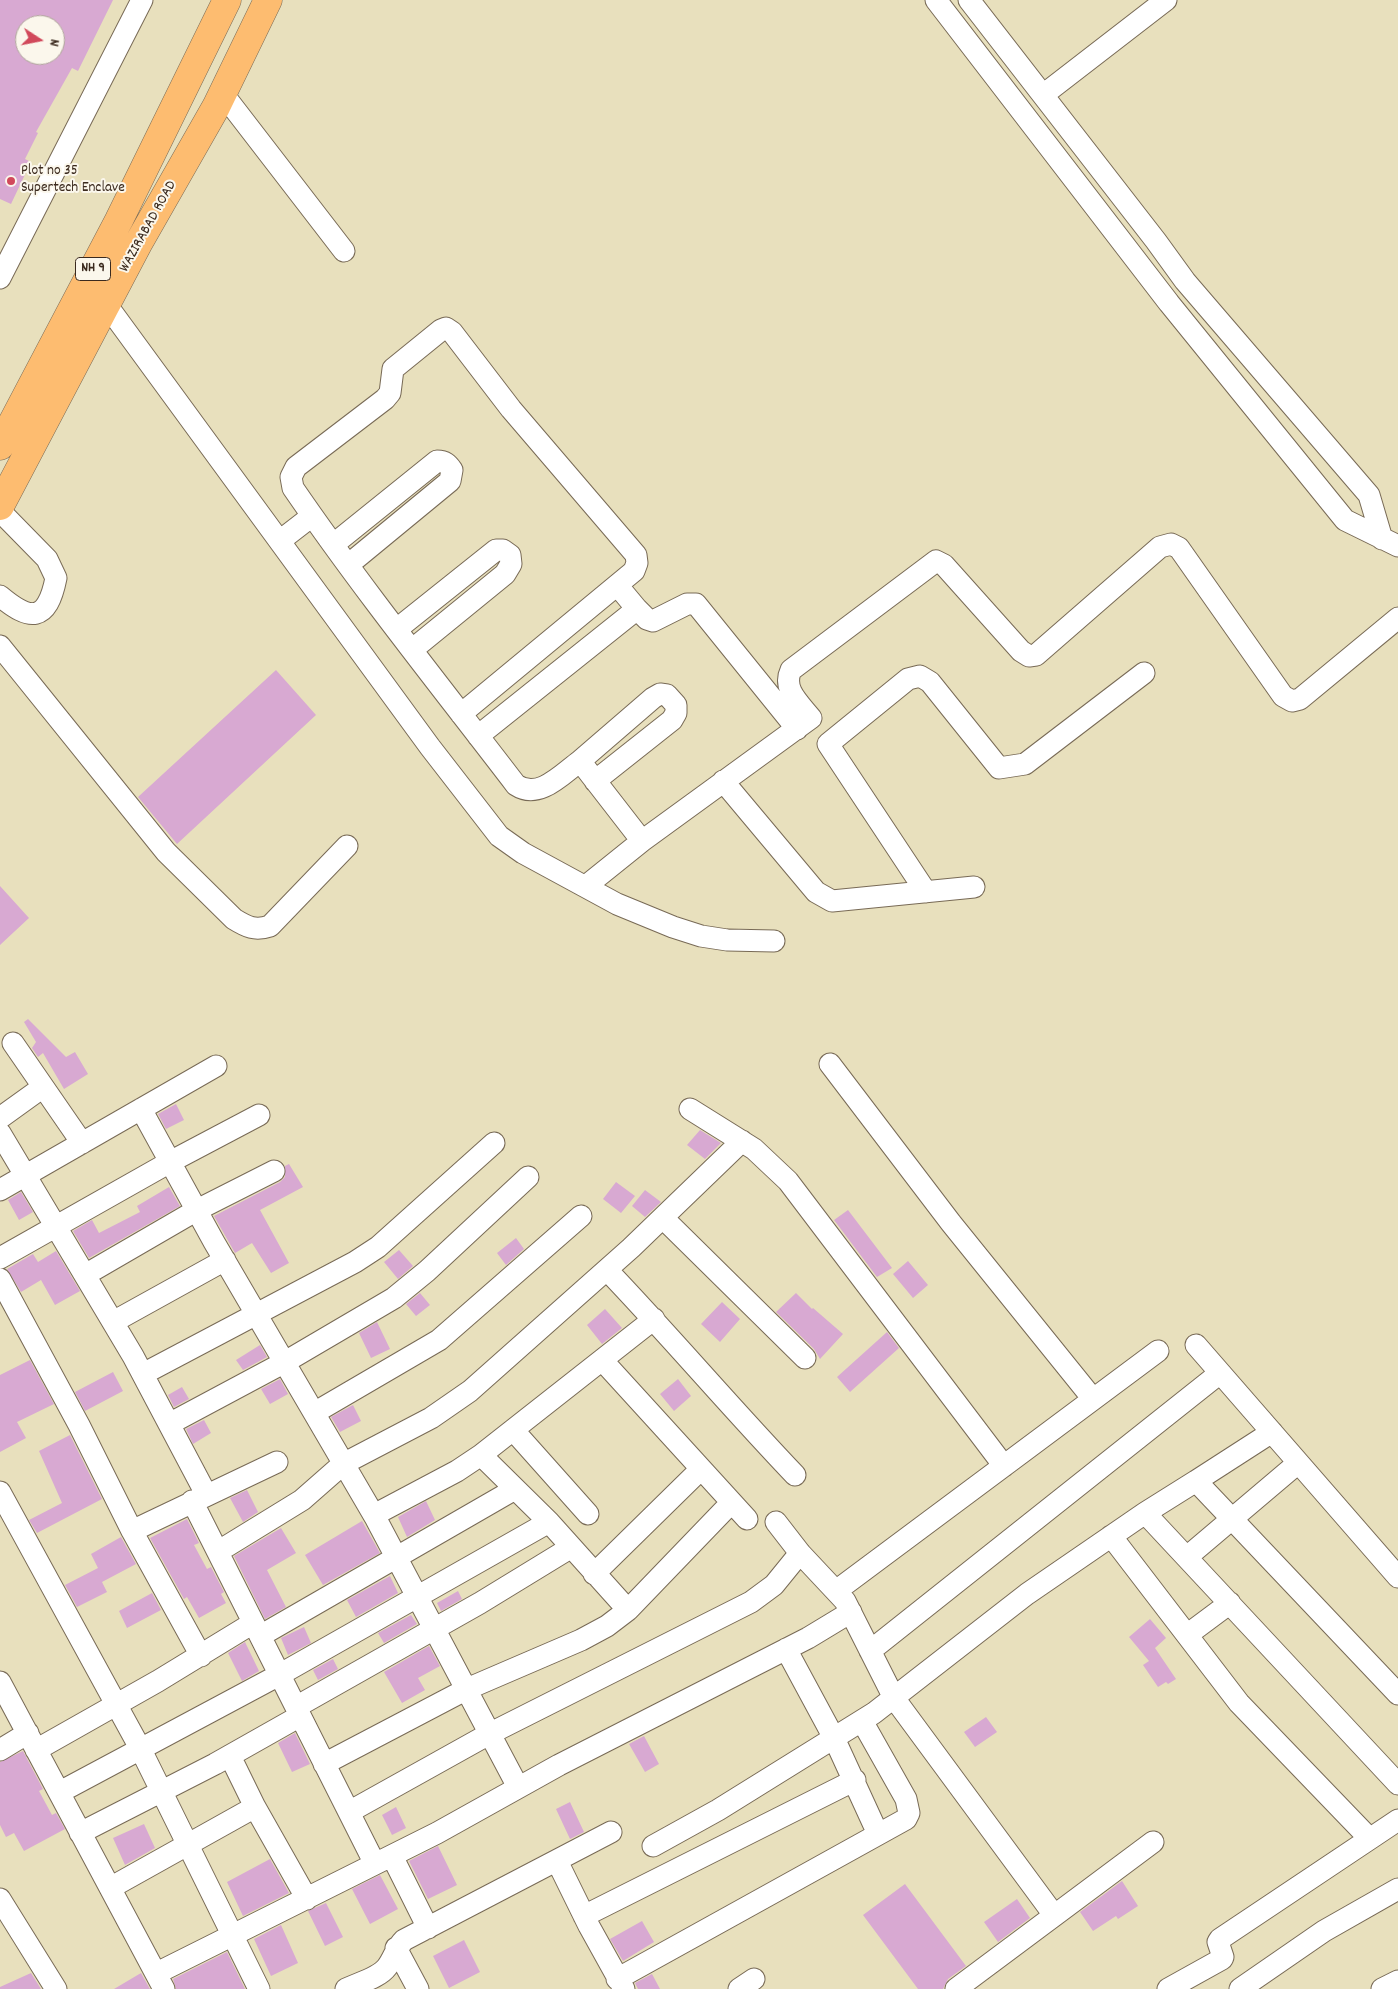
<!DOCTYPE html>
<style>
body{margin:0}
#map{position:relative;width:1398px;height:1989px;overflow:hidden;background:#e8e0bd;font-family:Dekko,sans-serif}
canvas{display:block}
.north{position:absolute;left:15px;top:15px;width:50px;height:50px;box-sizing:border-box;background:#fbf7ec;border:1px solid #aea59a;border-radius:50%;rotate:101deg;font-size:14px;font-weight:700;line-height:20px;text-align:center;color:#3b2a1e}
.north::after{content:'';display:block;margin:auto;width:18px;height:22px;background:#d1495b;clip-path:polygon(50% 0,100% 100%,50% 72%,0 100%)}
</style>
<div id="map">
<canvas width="1398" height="1989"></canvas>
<div class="north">N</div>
</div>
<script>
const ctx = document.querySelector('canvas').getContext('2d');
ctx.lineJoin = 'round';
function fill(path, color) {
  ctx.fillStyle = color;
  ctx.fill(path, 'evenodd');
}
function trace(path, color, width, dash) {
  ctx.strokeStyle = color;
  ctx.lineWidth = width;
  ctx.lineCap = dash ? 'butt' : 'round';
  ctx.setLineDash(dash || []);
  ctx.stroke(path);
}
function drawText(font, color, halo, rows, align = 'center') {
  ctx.font = font + ' Dekko,sans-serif';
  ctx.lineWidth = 4;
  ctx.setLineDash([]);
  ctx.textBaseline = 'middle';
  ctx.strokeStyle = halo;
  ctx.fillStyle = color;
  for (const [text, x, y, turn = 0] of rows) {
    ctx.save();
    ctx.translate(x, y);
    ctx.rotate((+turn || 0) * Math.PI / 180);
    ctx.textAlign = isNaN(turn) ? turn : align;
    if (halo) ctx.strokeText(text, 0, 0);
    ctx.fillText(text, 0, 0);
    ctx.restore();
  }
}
fill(new Path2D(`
 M0,0H113L78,71L72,68L36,132L38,133L25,159L31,162L11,204L0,199ZM25,25H55V55H25Z
 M276,670L316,715L177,844L138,797Z
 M0,886L29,918L0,945Z
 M28,1019L66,1057L75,1052L88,1074L64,1089L43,1053L38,1057L32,1048L36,1042L24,1022Z
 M176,1104L184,1120L166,1129L158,1114Z
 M700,1130L721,1143L705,1159L687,1145Z
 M289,1164L303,1187L260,1210L289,1263L271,1273L252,1243L235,1253L214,1216L280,1182L285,1177V1166Z
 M616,1182L635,1196L621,1213L603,1199Z
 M169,1187L180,1206L89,1258L73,1231L92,1220L99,1233L140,1212L137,1206Z
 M645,1190L661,1202L645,1217L632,1206Z
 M21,1192L33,1212L19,1220L8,1200Z
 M848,1210L892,1268L877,1277L834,1220Z
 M516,1238L524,1249L506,1265L497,1253Z
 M399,1250L413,1266L398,1279L384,1262Z
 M56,1251L80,1291L55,1305L41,1280L21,1292L7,1269L33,1254L38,1262Z
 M908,1261L928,1285L913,1298L893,1274Z
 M420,1293L430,1305L416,1316L406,1304Z
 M796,1293L812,1309L813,1308L843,1334L820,1359L814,1349L776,1312Z
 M722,1302L740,1319L720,1342L701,1324Z
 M605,1309L622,1328L602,1344L587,1325Z
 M377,1322L390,1349L371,1358L359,1333Z
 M887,1332L899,1348L850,1392L837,1377Z
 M260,1345L267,1357L243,1370L236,1360Z
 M30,1360L54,1404L17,1422L26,1438L0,1452V1375Z
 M113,1372L123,1391L85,1411L75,1392Z
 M280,1379L288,1394L270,1404L261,1389Z
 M678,1379L691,1396L674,1411L660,1394Z
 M182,1387L189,1399L174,1407L168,1395Z
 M353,1405L361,1421L340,1432L331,1417Z
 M204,1420L211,1433L193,1444L186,1429Z
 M70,1435L102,1499L37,1533L29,1520L62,1503L39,1451Z
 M247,1490L258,1512L243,1522L230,1498Z
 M426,1501L435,1520L407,1537L398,1517Z
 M187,1519L199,1543L194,1545L207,1569L211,1567L224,1592L221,1594L226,1603L199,1618L187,1597L184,1599L150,1538Z
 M362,1521L380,1553L323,1585L305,1555Z
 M281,1528L296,1553L267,1570L286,1607L265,1619L234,1556Z
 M121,1537L136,1564L102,1582L107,1592L77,1607L65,1585L98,1568L91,1554Z
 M390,1576L398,1593L356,1617L347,1600Z
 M458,1591L462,1599L441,1611L437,1603Z
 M152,1593L161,1610L127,1628L119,1611Z
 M411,1615L417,1624L384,1643L378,1633Z
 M1150,1619L1166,1638L1155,1648L1176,1679L1168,1684L1166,1682L1158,1687L1143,1665L1149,1661L1129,1637Z
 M304,1627L311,1643L288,1655L281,1638Z
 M245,1642L259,1671L242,1681L228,1653Z
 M429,1646L440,1666L418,1678L425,1690L402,1703L384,1672Z
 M333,1659L338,1669L318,1680L313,1670Z
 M986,1717L997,1732L975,1747L964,1732Z
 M295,1733L310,1764L292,1772L278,1743Z
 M644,1736L659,1764L645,1772L629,1744Z
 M23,1751L43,1789L39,1791L52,1815L56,1813L65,1829L24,1851L14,1833L6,1837L0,1825V1762Z
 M570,1802L584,1832L570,1839L556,1809Z
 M396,1807L406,1828L392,1835L382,1815Z
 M144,1824L155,1848L125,1865L113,1838Z
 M438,1846L457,1885L428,1899L409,1861Z
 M270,1859L289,1893L243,1916L227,1882Z
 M380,1875L398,1909L370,1924L352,1889Z
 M1122,1881L1138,1906L1118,1919L1116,1916L1093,1931L1080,1912Z
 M905,1884L966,1966L948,1979L943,1989H918L863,1915Z
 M1017,1899L1030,1918L998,1942L984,1922Z
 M326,1903L343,1937L325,1946L308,1911Z
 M642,1921L654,1942L623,1961L610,1939Z
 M281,1925L298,1963L271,1976L254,1939Z
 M464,1940L480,1972L449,1988L433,1956Z
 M227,1952L245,1989H176L173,1979Z
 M31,1973L41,1989H0V1987Z
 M141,1973L150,1989H114Z
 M652,1974L660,1989H638L635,1983Z`), '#d8a9d2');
const minor = new Path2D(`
 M936,0L1169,303L1345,520L1398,546
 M969,0L1156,241L1185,281L1369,495L1382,539
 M223,94L344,251
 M1043,95L1166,0
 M0,278L142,0
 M106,304L430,747L499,836L523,853L617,904L673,927L701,936L727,940L774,941
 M0,511L47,559L56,578C47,623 30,621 0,596
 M281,540L312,516
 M334,544L437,461C445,461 448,464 452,470L450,481L348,565
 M637,609L647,619L653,621L687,604H696L797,729
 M397,629L496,550H503L510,555L511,564L505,574L413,649
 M0,646L166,852L234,919C247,927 255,931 270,926L347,846
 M461,714L634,571L637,563L636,555L511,409L452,332L446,328L441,330L393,369L390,393L385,399L296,467L291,477L293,488C363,590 441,687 516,785C539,800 561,775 580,761L642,841
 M478,736L637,609L617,585
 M580,761L653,698L660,694L667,695L676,705V713L672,720L595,781
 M723,781L816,892L832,901L974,887
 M586,886L642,841L811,718C799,703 782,689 791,670L936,561L944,565L1021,651L1029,656L1036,655L1160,547L1171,544L1179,548L1283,696L1292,701L1300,699L1398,618
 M926,892L828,744L908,679L920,676L930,682L999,768L1025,764L1144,673
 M13,1043L82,1143
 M830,1064L951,1223L1093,1399
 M141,1109L214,1242L376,1519L518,1787
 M690,1109L754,1149L788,1181L1004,1466
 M0,1118L43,1087
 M0,1133L133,1356L206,1494
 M0,1190L216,1066
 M663,1218L805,1358
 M0,1258L170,1162L259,1115
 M607,1270C671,1337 731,1408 795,1475
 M85,1275L197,1210L274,1171
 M0,1279L79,1425L132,1531L201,1656
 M113,1322L225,1260
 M1196,1345L1398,1577
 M602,1360L747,1519
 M143,1374L355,1262L378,1247L494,1143
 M314,1413L439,1340L581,1216
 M169,1424L285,1362L394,1298L427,1271L528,1177
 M514,1431L588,1514
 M481,1455L549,1522L628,1610
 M1196,1481L1272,1432
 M0,1492L140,1748L259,1989
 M192,1501L375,1864
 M1145,1513L1398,1784
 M374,1515L457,1471L481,1455L654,1319
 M776,1522L800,1553L845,1601L894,1698L1054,1915
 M132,1531L277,1462
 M1111,1536L1239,1703L1369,1838
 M219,1551L302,1500L343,1464L431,1418L470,1391L631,1248L742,1141
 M1187,1557L1298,1463
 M594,1574L700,1470
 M836,1591L1158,1351
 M1187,1635L1230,1603
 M260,1636L515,1489
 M786,1649L834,1738L878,1834
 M870,1651L1220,1373
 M0,1682L164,1989
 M296,1707L480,1603L570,1548
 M0,1750L28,1733
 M36,1750L158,1681L253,1623
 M230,1756L255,1807L307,1899
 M324,1764L467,1689L581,1640L607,1626L628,1610L731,1503
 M60,1792L279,1675L549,1522
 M349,1812L489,1734L751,1602L774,1585L800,1553
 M80,1833L215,1764L300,1716
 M653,1846L718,1810L874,1713L1027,1594L1145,1513L1196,1481L1398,1694
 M392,1856L428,1928
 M557,1861L589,1926L624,1989
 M110,1888L255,1807
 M0,1899L56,1989
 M584,1916L855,1780
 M396,1948L418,1989
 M157,1973L437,1833L559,1765L808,1638L851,1612
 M617,1979L906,1819L909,1813L906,1799L862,1721
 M346,1989C358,1983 379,1978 387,1967C394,1958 395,1949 404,1940L611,1832
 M739,1989L754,1979
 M956,1989L1153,1842
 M1168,1989L1222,1959L1223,1957L1218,1942L1220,1939L1398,1820
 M1240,1989L1324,1931L1398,1889
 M1382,1989L1398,1981`);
const highway = new Path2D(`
 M0,446L119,220L227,0
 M0,506L139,242L216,107L268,0`);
trace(minor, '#786a56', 23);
trace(highway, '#786a56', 29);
trace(minor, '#fff', 21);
trace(highway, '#fdbc70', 28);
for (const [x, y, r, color] of [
 [11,181,5,"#d1495b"]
]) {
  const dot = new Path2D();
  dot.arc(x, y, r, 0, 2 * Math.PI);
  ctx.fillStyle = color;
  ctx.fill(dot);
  trace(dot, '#fbf7ec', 2);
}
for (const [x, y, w] of [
 [93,269,35]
]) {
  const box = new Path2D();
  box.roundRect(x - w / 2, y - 11.5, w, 23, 4);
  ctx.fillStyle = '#fbf7ec';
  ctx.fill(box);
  trace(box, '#3b2a1e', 1);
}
drawText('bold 14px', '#3b2a1e', null, [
 ["NH 9",93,269]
]);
drawText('15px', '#3b2a1e', '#fbf7ec', [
 ["Plot no 35",21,172],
 ["Supertech Enclave",21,189]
], 'left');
drawText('15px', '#3b2a1e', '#fbf7ec', [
 ["WAZIRABAD ROAD",149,227,-61]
]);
</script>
